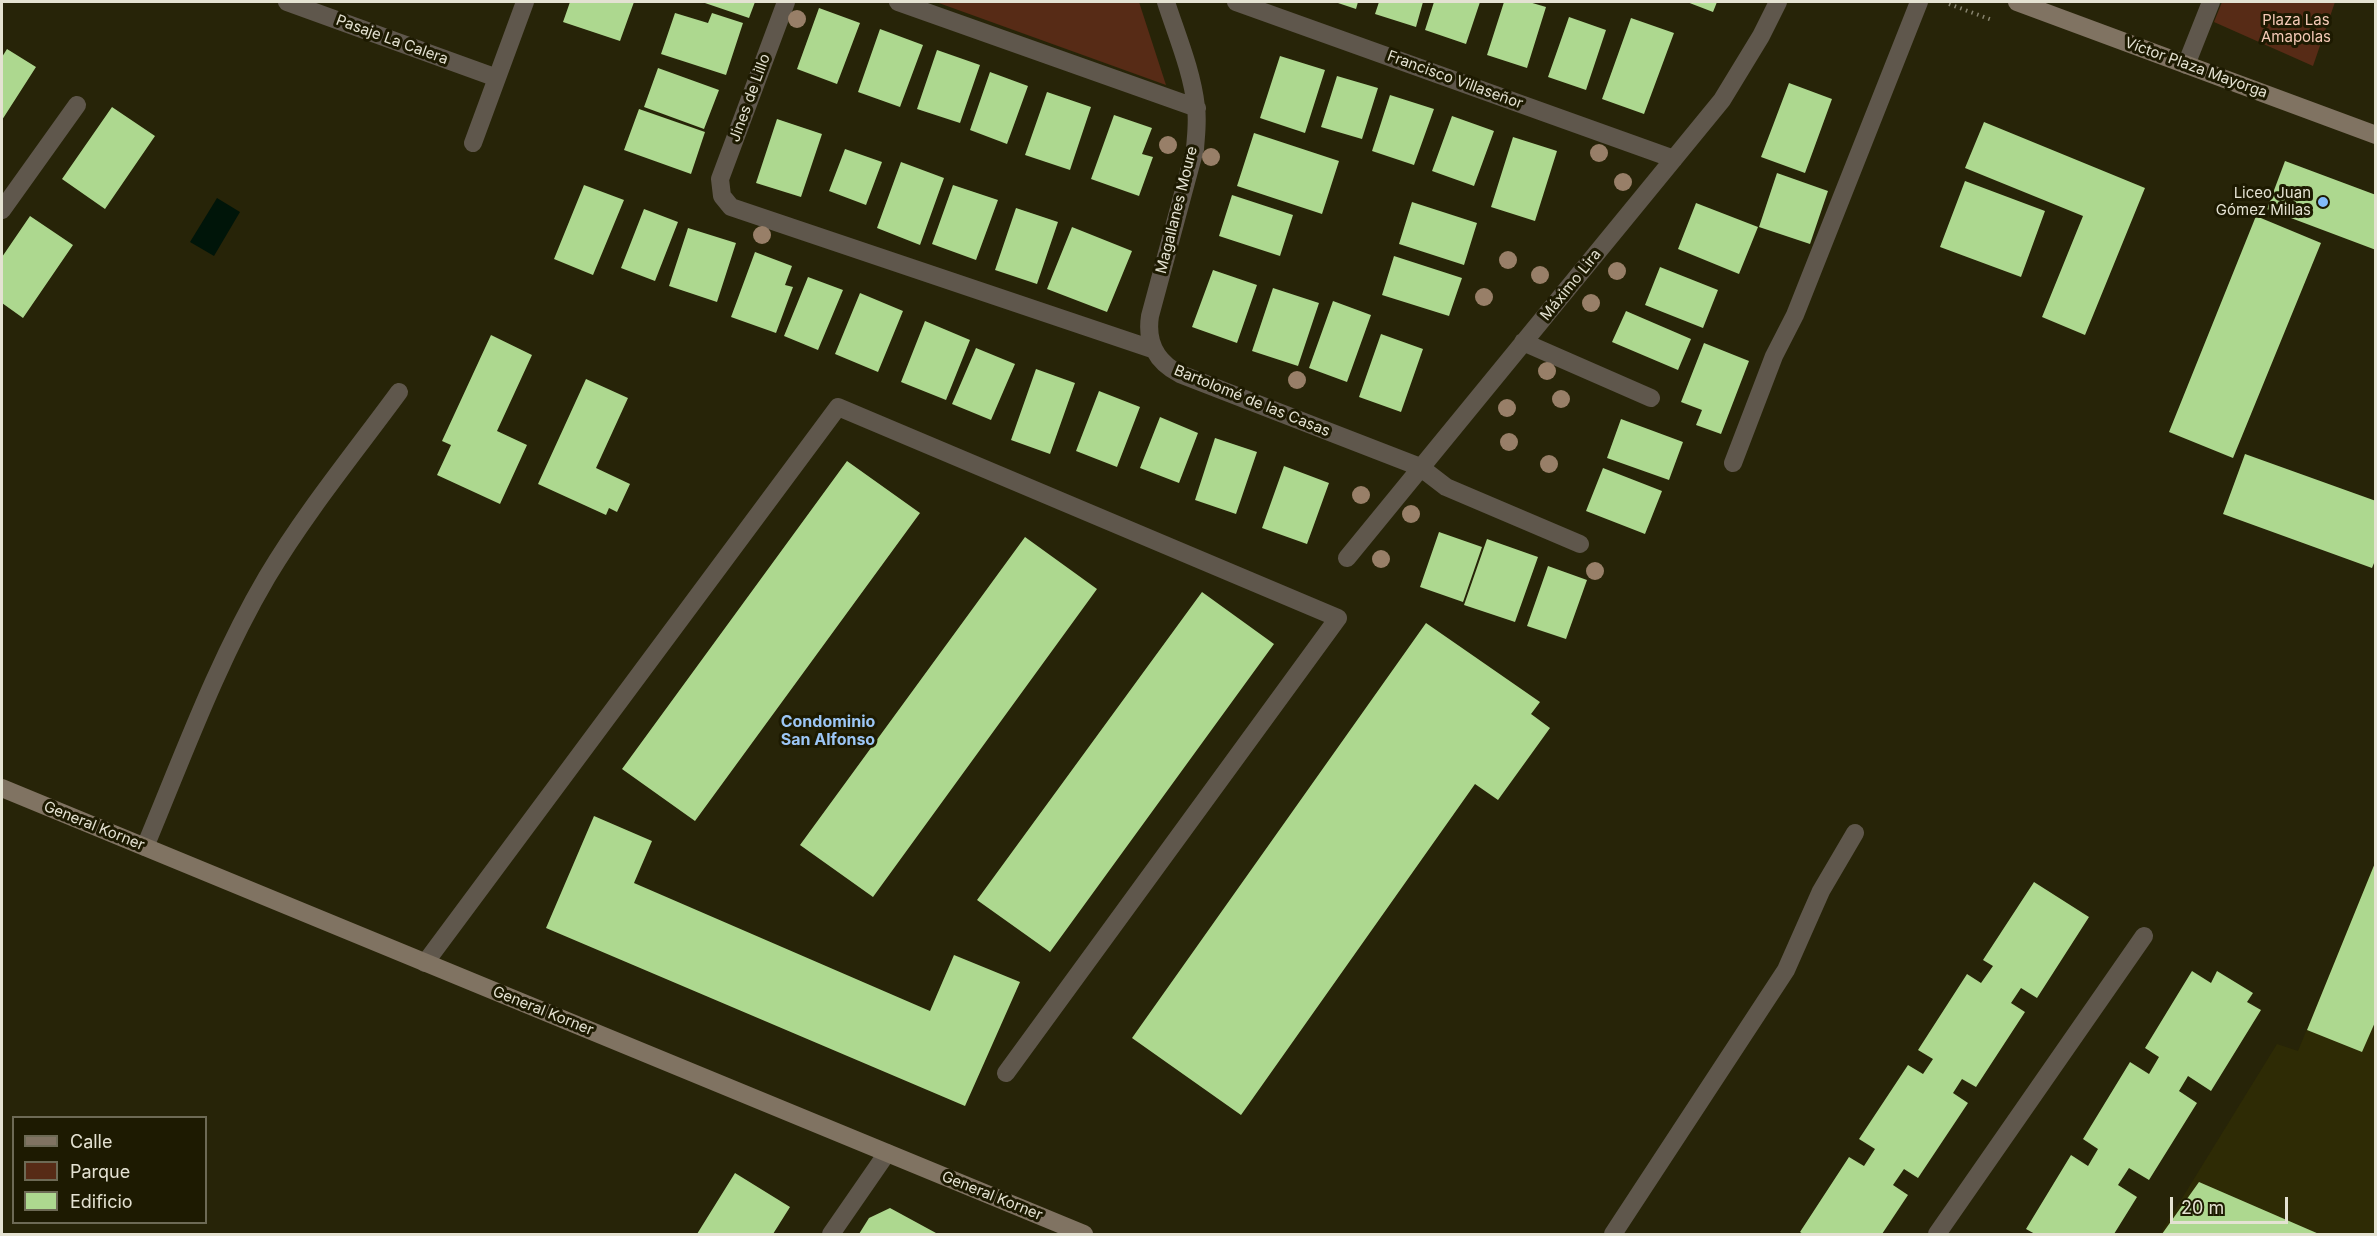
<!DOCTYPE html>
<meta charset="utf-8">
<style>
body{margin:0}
#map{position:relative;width:2377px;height:1236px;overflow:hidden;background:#272408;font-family:Inter,sans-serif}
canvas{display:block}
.frame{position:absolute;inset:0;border:3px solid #e4e2d2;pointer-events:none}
.legend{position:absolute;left:12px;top:1116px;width:195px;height:108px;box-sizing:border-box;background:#1d1a01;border:2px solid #6d6a55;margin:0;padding:8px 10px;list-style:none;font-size:18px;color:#e4e2d2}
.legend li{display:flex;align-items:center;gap:12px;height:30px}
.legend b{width:30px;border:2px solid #6d6a55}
.scale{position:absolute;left:2170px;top:1197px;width:118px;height:27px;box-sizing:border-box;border:3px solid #e4e2d2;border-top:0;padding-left:8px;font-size:18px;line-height:21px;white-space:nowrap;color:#e4e2d2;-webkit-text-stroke:4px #1d1a01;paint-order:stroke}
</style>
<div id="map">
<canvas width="2377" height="1236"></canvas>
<div class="frame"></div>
<ul class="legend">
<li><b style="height:8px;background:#807362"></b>Calle</li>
<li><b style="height:16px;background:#572b16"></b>Parque</li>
<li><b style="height:16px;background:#add88f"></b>Edificio</li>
</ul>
<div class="scale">20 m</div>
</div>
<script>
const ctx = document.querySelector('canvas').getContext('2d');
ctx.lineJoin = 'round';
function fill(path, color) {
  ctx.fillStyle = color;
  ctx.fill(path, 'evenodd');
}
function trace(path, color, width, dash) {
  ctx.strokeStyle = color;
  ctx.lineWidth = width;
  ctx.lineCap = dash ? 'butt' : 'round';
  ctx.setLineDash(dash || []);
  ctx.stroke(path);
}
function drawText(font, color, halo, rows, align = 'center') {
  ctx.font = font + ' Inter,sans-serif';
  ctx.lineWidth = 6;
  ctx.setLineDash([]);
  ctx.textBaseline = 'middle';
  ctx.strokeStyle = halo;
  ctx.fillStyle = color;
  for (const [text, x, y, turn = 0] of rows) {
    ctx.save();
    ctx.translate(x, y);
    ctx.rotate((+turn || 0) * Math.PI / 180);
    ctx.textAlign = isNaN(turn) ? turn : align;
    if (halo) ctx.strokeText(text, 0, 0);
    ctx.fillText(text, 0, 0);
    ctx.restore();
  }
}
fill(new Path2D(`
 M2375,862V1234H2160L2277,1044L2298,1051Z`), '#2e2b05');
fill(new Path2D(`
 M936,2H1139L1166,85Z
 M2222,2H2335L2313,66L2214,22Z`), '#572b16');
fill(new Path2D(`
 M217,198L240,212L214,256L190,242Z`), '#001509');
fill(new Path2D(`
 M570,2H634L620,41L563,22Z
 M702,2H755L749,18Z
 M1335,2H1358L1356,9Z
 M1379,2H1423L1416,27L1375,14Z
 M1434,2H1480L1466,44L1425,30Z
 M1504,2H1529L1546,7L1527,68L1487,55Z
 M1687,2H1717L1713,12Z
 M819,8L860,23L837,84L797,69Z
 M675,13L708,23L712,13L743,23L726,75L661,54Z
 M1569,17L1606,30L1586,90L1548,77Z
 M1631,18L1674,33L1644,114L1602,99Z
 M880,29L923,45L900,107L858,92Z
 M7,49L36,67L2,120V57Z
 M937,50L980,65L960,123L917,109Z
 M1280,56L1325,70L1305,133L1260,118Z
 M658,68L719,90L704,129L644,107Z
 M990,72L1028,86L1007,144L970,130Z
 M1337,76L1378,88L1362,139L1321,127Z
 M1789,83L1832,99L1805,173L1761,157Z
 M1047,92L1091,107L1070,170L1025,155Z
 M1390,95L1434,109L1414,165L1372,151Z
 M112,107L155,136L105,209L62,179Z
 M639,109L705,132L691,174L624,150Z
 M1114,115L1152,128L1142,154L1153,157L1139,196L1091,179Z
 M1452,116L1494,131L1474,186L1432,171Z
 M777,119L822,134L801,197L756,183Z
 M1984,122L2145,188L2085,335L2042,317L2083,216L1965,168Z
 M1254,133L1339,161L1322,214L1237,186Z
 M1513,137L1557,151L1535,221L1491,207Z
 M845,149L882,162L866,205L829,191Z
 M2285,161L2376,195V250L2267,209Z
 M901,162L944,178L920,245L877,228Z
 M1777,173L1828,191L1810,244L1759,227Z
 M1965,181L2045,211L2021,277L1940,247Z
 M584,185L624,200L593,275L554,259Z
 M953,185L998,200L976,260L932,244Z
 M1232,195L1293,215L1280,256L1219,236Z
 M1412,202L1477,223L1464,265L1399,244Z
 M1696,203L1758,227L1739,274L1678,249Z
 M1016,208L1058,222L1037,284L995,270Z
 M644,209L678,222L655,281L621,268Z
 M30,216L73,245L23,318L2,303V257Z
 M2256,216L2321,243L2233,458L2169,432Z
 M1072,227L1132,251L1107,312L1047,289Z
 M688,228L736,243L717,302L669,286Z
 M755,252L792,266L785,285L793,287L776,333L731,317Z
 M1394,256L1462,278L1449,316L1382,295Z
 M1660,267L1718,290L1703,328L1645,305Z
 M1213,270L1257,285L1237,343L1192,327Z
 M808,277L843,290L818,350L784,336Z
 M1273,288L1319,303L1298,366L1252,351Z
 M860,293L903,311L878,372L835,354Z
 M1333,301L1371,315L1347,382L1309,368Z
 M1626,311L1691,339L1678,370L1612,342Z
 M925,321L970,340L946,400L901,382Z
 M1381,334L1423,349L1401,412L1359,397Z
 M491,335L532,355L497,431L527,445L500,504L437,475L451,445L442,441Z
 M1704,343L1749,361L1721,434L1696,425L1702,410L1681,402Z
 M976,348L1015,364L991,420L952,404Z
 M1036,369L1075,383L1050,454L1011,440Z
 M586,379L628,398L596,468L630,484L617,512L609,508L606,515L538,484Z
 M1099,391L1140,407L1117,467L1076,451Z
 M1160,417L1198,433L1179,483L1140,468Z
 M1621,419L1683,442L1669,480L1607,458Z
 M1215,438L1257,452L1236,514L1195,500Z
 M2245,454L2376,501V558L2372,568L2223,514Z
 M847,461L920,513L695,821L622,769Z
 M1284,466L1329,483L1307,544L1262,528Z
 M1603,468L1662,491L1645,534L1586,511Z
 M1439,532L1482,547L1463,602L1420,587Z
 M1025,537L1097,589L873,897L800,845Z
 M1487,539L1538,557L1515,622L1464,605Z
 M1548,566L1587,580L1566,639L1527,626Z
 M1202,592L1274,644L1050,952L977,900Z
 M1426,623L1540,702L1531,714L1550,728L1498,800L1475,784L1241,1115L1132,1038Z
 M594,816L652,841L634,883L930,1011L954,955L1020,982L965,1106L546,928Z
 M2375,863L2376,1020L2362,1052L2307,1030Z
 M2034,882L2089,917L2037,998L2021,988L2011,1003L2025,1012L1976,1087L1962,1079L1953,1093L1968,1103L1918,1178L1904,1169L1893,1185L1908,1195L1882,1234H1803L1800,1232L1849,1157L1864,1166L1875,1149L1859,1139L1908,1065L1923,1074L1933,1059L1918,1050L1967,974L1981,983L1993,966L1983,960Z
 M2192,971L2211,983L2217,971L2253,993L2247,1002L2261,1010L2211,1091L2188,1076L2179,1091L2197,1103L2149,1180L2129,1168L2118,1185L2137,1197L2114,1234H2035L2026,1229L2071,1155L2088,1166L2098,1149L2083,1139L2130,1062L2149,1074L2159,1057L2145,1048Z
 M735,1173L790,1207L773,1234H697Z
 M2199,1182L2319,1234H2162Z
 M890,1208L936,1233L935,1234H859L869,1218Z`), '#add88f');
trace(new Path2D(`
 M1949,4L1992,20`), '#87846e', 4, [1.5, 4.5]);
trace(new Path2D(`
 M145,847C183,756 217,662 267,577C305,513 355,452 399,392
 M425,963L838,407L1338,618L1006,1073
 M1613,1234L1786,970L1821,891L1855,833
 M1937,1234L2144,936`), '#5f574c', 18);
trace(new Path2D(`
 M287,2L497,78
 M786,2L720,179L722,196L731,207L1152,349
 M898,2L1197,108
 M1166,2C1177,36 1192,71 1196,107C1198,121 1196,135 1195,149L1150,316C1146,342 1156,362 1180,374L1420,467L1446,487L1580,544
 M1236,2L1674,159
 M2186,65L2211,2
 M473,143L525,2
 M2,210L77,105
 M1523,342L1651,398
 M1733,463L1774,356L1795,315L1919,2
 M1347,558L1722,100L1761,36L1778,2
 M831,1234L887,1153`), '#5f574c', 18);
trace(new Path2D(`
 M2017,2L2376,135
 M2,788L1084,1234`), '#807362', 18);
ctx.fillStyle = '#987f68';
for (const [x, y] of [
 [797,19],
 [1168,145],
 [1599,153],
 [1211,157],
 [1623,182],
 [762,235],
 [1508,260],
 [1617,271],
 [1540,275],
 [1484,297],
 [1591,303],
 [1547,371],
 [1297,380],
 [1561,399],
 [1507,408],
 [1509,442],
 [1549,464],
 [1361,495],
 [1411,514],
 [1381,559],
 [1595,571]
]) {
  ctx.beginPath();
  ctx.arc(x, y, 9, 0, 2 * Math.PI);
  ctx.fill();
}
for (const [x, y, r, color] of [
 [2323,202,6,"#82bcfa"]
]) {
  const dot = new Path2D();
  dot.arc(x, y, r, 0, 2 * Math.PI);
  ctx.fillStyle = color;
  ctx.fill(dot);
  trace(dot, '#1d1a01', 2);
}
drawText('15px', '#f5cab7', '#1d1a01', [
 ["Plaza Las",2296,20],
 ["Amapolas",2296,37]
]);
drawText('15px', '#e4e2d2', '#1d1a01', [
 ["Pasaje La Calera",392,40,20],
 ["Víctor Plaza Mayorga",2196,68,20],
 ["Francisco Villaseñor",1455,80,20],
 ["Jines de Lillo",750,98,-70],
 ["Magallanes Moure",1177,210,-76],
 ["Máximo Lira",1571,285,-51],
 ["Bartolomé de las Casas",1252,401,22],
 ["General Korner",94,826,22],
 ["General Korner",543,1011,22],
 ["General Korner",992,1196,22]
]);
drawText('15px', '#e4e2d2', '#1d1a01', [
 ["Liceo Juan",2311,193],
 ["Gómez Millas",2311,210]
], 'right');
drawText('bold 16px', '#9cc6f5', '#1d1a01', [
 ["Condominio",828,722],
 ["San Alfonso",828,740]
]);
</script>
